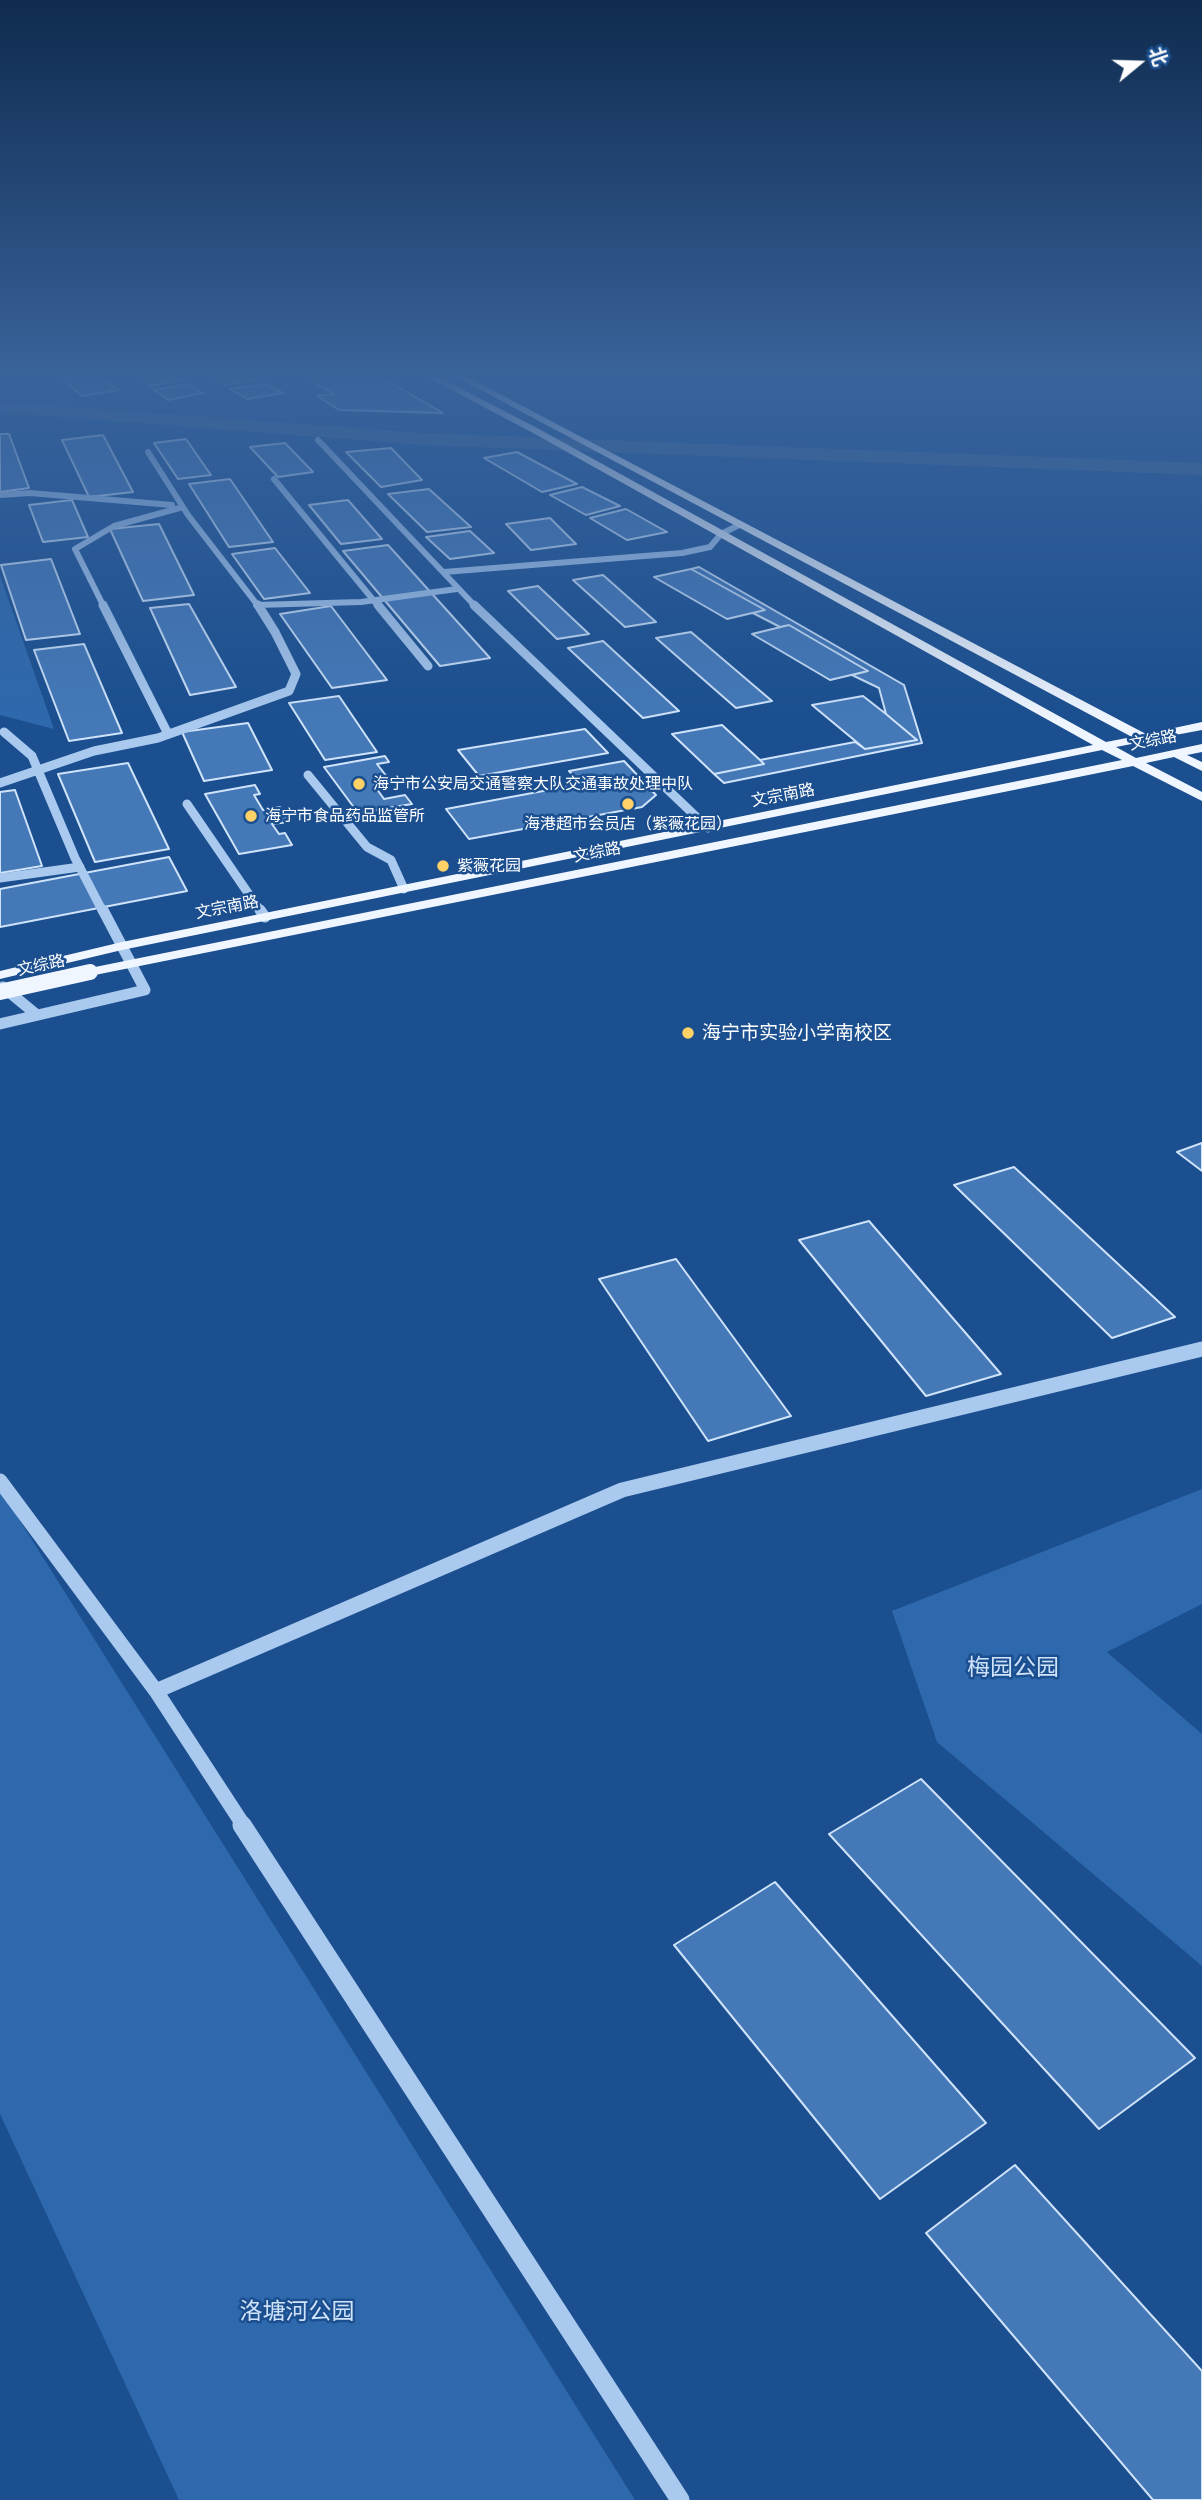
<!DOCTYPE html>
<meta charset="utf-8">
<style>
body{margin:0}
#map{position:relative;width:1202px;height:2500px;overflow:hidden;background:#1b4f8f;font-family:Ubuntu,"Noto Sans SC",sans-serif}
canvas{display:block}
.north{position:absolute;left:1104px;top:28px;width:70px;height:70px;-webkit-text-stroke:5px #1b4f8f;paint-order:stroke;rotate:71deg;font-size:19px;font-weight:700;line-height:28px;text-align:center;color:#fff}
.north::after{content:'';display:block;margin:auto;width:24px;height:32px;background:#fff;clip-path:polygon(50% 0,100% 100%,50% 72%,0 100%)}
</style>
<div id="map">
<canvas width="1202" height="2500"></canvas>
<div class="north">北</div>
</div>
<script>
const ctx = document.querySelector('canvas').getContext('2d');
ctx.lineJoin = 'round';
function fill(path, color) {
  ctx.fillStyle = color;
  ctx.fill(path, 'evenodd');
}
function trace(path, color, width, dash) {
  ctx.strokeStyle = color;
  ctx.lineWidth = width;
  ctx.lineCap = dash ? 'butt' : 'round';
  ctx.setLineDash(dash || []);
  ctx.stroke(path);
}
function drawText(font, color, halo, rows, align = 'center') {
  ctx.font = font + ' Ubuntu,"Noto Sans SC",sans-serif';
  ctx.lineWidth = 5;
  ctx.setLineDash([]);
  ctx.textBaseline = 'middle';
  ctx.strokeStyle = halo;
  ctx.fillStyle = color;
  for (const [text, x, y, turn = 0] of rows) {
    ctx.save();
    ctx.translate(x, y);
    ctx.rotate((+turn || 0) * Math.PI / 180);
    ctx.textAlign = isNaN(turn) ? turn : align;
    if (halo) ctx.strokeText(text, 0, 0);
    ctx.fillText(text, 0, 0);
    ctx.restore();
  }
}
fill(new Path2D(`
 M0,576L54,729L0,715Z
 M0,1489L635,2500H179L0,2114Z
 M1202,1489V1604L1107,1652L1202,1734V1966L937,1742L892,1611Z`), '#2e69ad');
fill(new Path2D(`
 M0,402L422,433L1202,463V475L422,445L0,412Z`), '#3c6290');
const building = new Path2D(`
 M132,372H172L184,380L150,386Z
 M204,372H250L261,379L224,385Z
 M296,372H372L443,413L339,410L317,396L334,394Z
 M95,374L119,390L82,396L62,379Z
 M187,384L203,393L168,400L154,390Z
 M266,384L283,393L247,399L230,389Z
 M0,434H9L29,488L0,492Z
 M103,435L133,492L89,497L62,440Z
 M186,439L211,475L178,479L154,443Z
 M285,443L313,472L278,477L250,447Z
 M391,448L422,480L381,487L346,452Z
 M517,452L577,484L542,492L484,458Z
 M230,479L273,542L229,547L189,484Z
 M582,487L620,506L586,515L550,495Z
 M429,489L471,527L427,532L388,494Z
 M72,500L88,537L43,542L29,505Z
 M348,500L382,539L341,544L309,505Z
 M626,509L667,532L627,540L590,518Z
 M550,518L576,544L531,550L506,524Z
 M159,524L194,595L143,601L110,529Z
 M470,531L494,553L450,559L426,537Z
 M388,545L490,658L440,666L343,551Z
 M275,548L310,593L264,599L232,554Z
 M51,559L80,634L26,640L1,565Z
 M699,567L904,685L922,743L724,783L714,774L764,764L760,760L855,742L865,749L917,740L886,714L879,688L852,675L868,671L789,625L780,627L753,613L765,610L691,569Z
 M691,569L765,610L727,619L654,577Z
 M603,575L656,622L625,627L573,580Z
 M538,586L589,634L557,639L508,591Z
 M189,604L236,687L190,695L150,608Z
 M331,606L387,680L332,688L280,614Z
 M789,625L868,671L830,680L752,634Z
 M691,632L772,701L736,708L656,638Z
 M603,641L679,711L643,718L568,648Z
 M84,644L122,733L69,741L34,650Z
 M339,696L377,752L325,760L289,703Z
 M863,696L886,714L917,740L865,749L812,705Z
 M248,723L272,770L204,781L182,732Z
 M722,725L760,760L764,764L714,774L672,734Z
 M585,729L608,753L479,776L458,750Z
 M385,756L389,762L377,764L391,782L374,785L384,799L405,795L412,804L358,813L324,767Z
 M624,761L656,795L642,807L469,839L446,809L581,784L569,771Z
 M128,763L169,849L95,862L58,774Z
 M255,785L260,794L254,795L263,810L280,807L289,822L272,824L279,834L285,833L292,845L239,854L205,794Z
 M15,790L42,866L0,873V792Z
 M169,857L187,891L0,927V889Z
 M1202,1143V1171L1177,1152Z
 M1014,1167L1175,1317L1112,1338L954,1185Z
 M869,1221L1001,1374L926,1396L799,1240Z
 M676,1259L791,1416L708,1441L599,1279Z
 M921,1779L1195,2058L1099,2129L829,1834Z
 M775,1882L986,2123L880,2199L674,1945Z
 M1015,2165L1202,2371V2500H1153L926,2233Z`);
fill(building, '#4478b7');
trace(building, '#cfe3fa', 2);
trace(new Path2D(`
 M318,440L476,607
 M148,452L188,515L259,607
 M274,479L379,607
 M0,495L30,493L172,505
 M444,572L682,553L710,547L721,534L739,525
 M256,605L361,602L457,589
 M104,607L75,549L114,526L183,507`), '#a9c9ee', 6);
trace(new Path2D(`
 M103,605L168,734
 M378,605L428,666
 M474,605L708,828
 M4,732L32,756L75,858L103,912
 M308,775L367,847L391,860L404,889
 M0,783L94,751L158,738L289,691L296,674L275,632L258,605
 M187,804L261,912
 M0,878L80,867`), '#a9c9ee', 9);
trace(new Path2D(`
 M260,910L265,917
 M3,987L37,1015
 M0,1024L145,990L103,910`), '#a9c9ee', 11);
trace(new Path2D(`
 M0,1481L156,1691L244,1826
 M156,1691L622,1490L1202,1349`), '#a9c9ee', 15);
trace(new Path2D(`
 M242,1825L680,2500`), '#a9c9ee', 19);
fill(new Path2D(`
 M418,372H429L539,429L1106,742L1132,737L447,372H458L1146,734L1202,722V730L1154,739L1148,744L1142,742L1116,747L1136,758L1202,744V752L1187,755L1202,762V771L1174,757L1146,763L1202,792V801L1133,766L90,976L83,972L90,968L1122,760L1102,750L122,950L0,979V971L122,942L1093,745L533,433Z`), '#f0f6ff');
trace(new Path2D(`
 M0,992L90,972`), '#f0f6ff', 16);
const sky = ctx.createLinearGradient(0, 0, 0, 722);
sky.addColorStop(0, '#0f2b4f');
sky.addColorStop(0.52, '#39639b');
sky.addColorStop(1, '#39639b00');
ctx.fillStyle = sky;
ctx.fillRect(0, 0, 1202, 722);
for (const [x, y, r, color] of [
 [359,784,7,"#ffd166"],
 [628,804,7,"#ffd166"],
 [251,816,7,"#ffd166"],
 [443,866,7,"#ffd166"],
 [688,1033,7,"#ffd166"]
]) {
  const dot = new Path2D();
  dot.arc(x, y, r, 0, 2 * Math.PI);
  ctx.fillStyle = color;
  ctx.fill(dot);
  trace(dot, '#1b4f8f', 2.5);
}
drawText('16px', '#fff', '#1b4f8f', [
 ["文综路",1153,740,-11],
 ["文宗南路",783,795,-11],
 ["文综路",597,852,-11],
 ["文宗南路",227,907,-11],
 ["文综路",41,965,-12]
]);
drawText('16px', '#fff', '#1b4f8f', [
 ["海宁市公安局交通警察大队交通事故处理中队",373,784],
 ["海宁市食品药品监管所",265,816],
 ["海港超市会员店（紫薇花园）",628,824,"center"],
 ["紫薇花园",457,866]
], 'left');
drawText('19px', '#fff', '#1b4f8f', [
 ["海宁市实验小学南校区",702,1033]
], 'left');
drawText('23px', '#cfe3fa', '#1b4f8f', [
 ["梅园公园",1013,1667],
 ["洛塘河公园",297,2311]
]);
</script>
